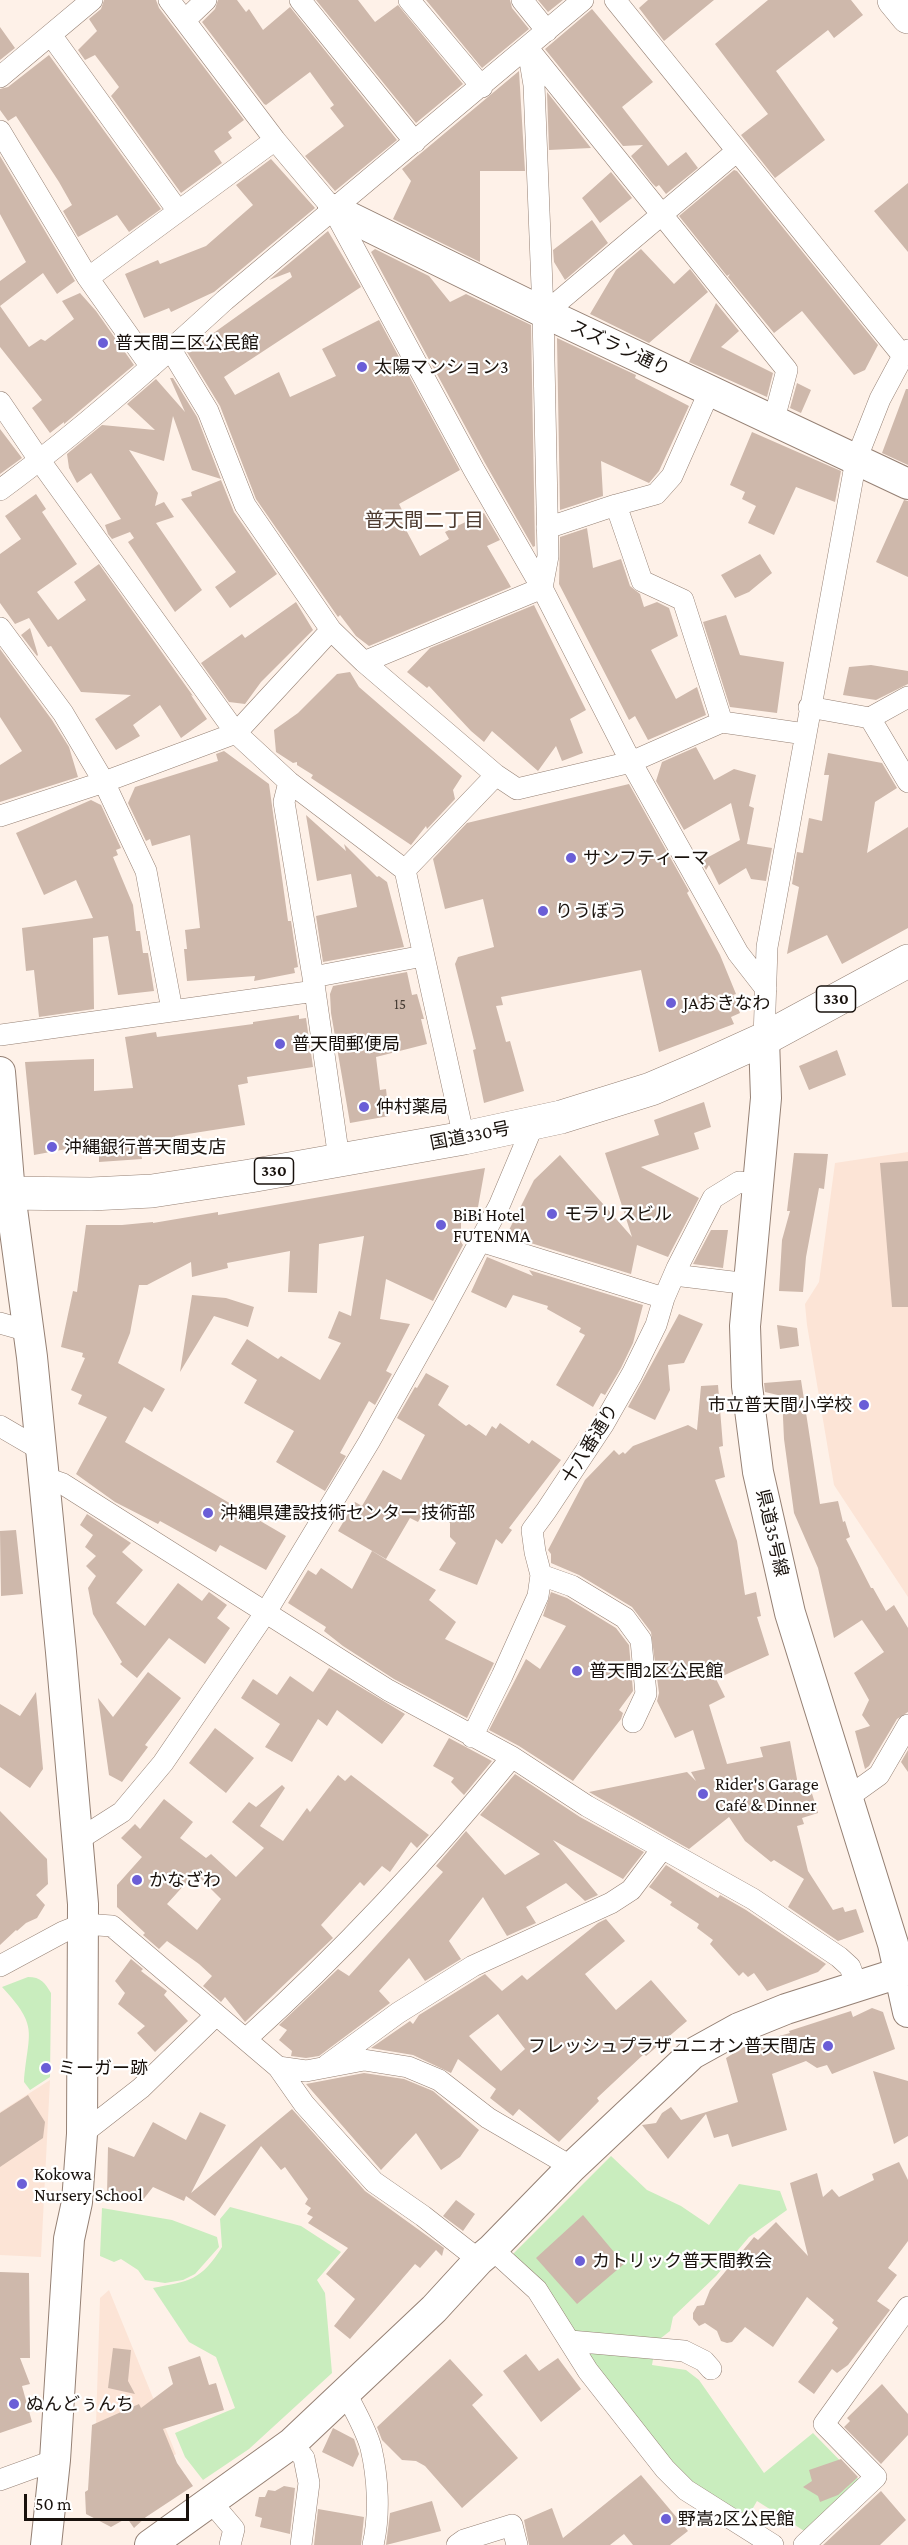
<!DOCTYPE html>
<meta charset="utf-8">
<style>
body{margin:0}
#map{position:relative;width:908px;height:2545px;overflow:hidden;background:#fef1e8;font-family:"Crimson Pro",serif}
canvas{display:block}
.scale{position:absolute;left:24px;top:2494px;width:165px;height:27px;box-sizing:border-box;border:3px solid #19120d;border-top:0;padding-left:8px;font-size:18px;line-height:21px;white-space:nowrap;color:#19120d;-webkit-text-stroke:4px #fff;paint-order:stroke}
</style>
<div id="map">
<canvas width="908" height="2545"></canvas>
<div class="scale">50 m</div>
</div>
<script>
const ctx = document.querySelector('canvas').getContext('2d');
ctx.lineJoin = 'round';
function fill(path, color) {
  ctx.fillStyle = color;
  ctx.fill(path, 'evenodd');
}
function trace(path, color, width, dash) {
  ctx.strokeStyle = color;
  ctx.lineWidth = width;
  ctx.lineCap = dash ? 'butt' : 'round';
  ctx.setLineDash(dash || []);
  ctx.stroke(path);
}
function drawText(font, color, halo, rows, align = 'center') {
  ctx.font = font + ' "Crimson Pro","Noto Sans JP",serif';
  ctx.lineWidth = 4.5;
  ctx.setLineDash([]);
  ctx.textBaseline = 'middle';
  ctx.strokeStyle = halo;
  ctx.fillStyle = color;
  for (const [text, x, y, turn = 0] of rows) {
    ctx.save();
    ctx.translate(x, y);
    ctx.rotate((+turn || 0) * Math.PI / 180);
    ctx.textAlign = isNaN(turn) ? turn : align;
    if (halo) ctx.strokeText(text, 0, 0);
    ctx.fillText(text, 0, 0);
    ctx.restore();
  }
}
fill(new Path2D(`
 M908,1152V1597L834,1485L807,1325L805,1304L819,1282L835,1163Z
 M50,2080L41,2257L0,2255V2112Z
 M109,2290L176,2454L172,2457L96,2425L100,2298Z`), '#fce4d6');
fill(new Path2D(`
 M28,1977C41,1977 45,1983 51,1993L50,2077L30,2090L24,2082C28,2031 40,2028 2,1987Z
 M611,2156L647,2190L681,2206L709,2225L739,2184L780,2191L787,2210L749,2237L716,2276L673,2317L670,2331L656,2342L652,2365L686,2370L699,2380L764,2473L813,2433L861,2482L809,2534L757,2501L746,2520L694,2487L670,2465L512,2255Z
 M230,2207L301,2226L341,2252L317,2280L325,2293L332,2373L249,2449L203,2480L185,2457L175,2433L235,2408L216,2357L189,2342L153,2288C189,2281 201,2281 222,2247L220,2219Z
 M102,2208L172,2220L217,2237L219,2247L195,2274L183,2280L165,2283L145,2280L138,2270L121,2259L114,2262L100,2256Z`), '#c9edbe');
fill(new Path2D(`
 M104,0H156L159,8L244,120L228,132L232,138L214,151L222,163L181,193L111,96L119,87L95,55L85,60L78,50L97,31L89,19L101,9Z
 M218,0H237L246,12L249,9L263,30L290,7L397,140L335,191L305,156L344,126L330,108L334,105L310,72L266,105L264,104L202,22L215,9Z
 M316,0H358L375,22L398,5L463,84L416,123Z
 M426,0H510L512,8L529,29L482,68Z
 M538,0H563L548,12Z
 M648,0H714L664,41L639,8Z
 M768,0H851L863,15L834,38L828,30L776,71L825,140L775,178L741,135L768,114L715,44Z
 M592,9L653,82L622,107L668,166L686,152L698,168L666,194L659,185L656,187L652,183L631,156L643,145L623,146L545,49Z
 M0,27L15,48L0,60Z
 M49,55L161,209L129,232L117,215L78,237L63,211L72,205L59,182L16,116L8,121L0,110V89L8,87Z
 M519,71L525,171H480V262L393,219L411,181L402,169Z
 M547,92L591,148L549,150Z
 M0,156L75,281L57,294L43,273L0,306L29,347L41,339L45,341L74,319L62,301L80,293L96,311L134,365L64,424V422L50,433L32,408L42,400L0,347V281L26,262L0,214Z
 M271,159L315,208L214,292L171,312L169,308L144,318L125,274L158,260L160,264L206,246L253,205L236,185Z
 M734,170L737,171L878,345L865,370L854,375L802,311L774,333L728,277L730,274L727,276L679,216Z
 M611,172L632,198L600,223L582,198Z
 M908,183V252L874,211Z
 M592,220L608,243L565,280L554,262L553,250Z
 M328,231L361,287L224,377L235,395L279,372L290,397L336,376L322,349L379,320L460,470L399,504L403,512L398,515L420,556L449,539L445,532L484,513L500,540L487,546L511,587L369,646L356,636L340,615L338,617L256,499L220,406L187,352L292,277L290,272L269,280Z
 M375,249L429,276L450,302L466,294L531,325L535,546L533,547L485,463L371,252Z
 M641,249L674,284L690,269L708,292L649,343L590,314L616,270Z
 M716,303L739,331L721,347L773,373L767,397L689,362Z
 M557,338L636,375L635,378L689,406L659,471L649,483L601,461L603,496L560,510Z
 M170,378H173L197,417L221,479L192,470L173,416L164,461L129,450L158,493L155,506L164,502L174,517L156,523L202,590L175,612L128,542L134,538L130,532L112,539L108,534L105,525L121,519L91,473L77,483L69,468L67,454L102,425L155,430L127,404L156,379L185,412Z
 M797,383L811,390L801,413L790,408Z
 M906,389H908V465L882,453Z
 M0,429L22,458L0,474Z
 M752,432L841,471L835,502L796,487L774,535L748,523L756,506L742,499L745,492L730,485Z
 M221,480L234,512L277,574L230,608L215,587L236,572L181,499L192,496L191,492Z
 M36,494L46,509L42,512L77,564L37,592L58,620L86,600L74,582L99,564L193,696L191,695L207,719L181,738L160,705L133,725L140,736L116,750L95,719L131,695L81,692L51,646L48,647L29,618L15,624L0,603V554L21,539L5,516Z
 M904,500L908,501V577L876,562Z
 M587,528L593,568L621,559L630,586L640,594L644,607L657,602L669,608L678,636L651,650L676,699L697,687L706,715L648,740L635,716L629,720L559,584L560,537Z
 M760,554L772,573L749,592L735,598L721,575Z
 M296,602L313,630L261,682L245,704L229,702L201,663L242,634L245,638Z
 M534,605L586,710L570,719L583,753L562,761L556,746L538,771L492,731L484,742L471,731L429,686L427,688L407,672L430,648Z
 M726,615L740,655L784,662L777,713L730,707L703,622Z
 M30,628L38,655L37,656L21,635Z
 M0,649L52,720L69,747L78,777L0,802V765L22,751L0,717Z
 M871,665L908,671V684L876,700L843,695L849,667Z
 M350,672L359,687L462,776L453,790L455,799L427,829L426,826L411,845L311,778L313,775L297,765V762L293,763L276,752L274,730L298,713L337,674Z
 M696,747L714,780L734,769L756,775L749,806L754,808L747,844L772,848L766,881L751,879L746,868L719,885L709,865L706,870L701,861L740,840L731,803L684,830L656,781L662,762Z
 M224,751L269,784L288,921H291L298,967L294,968L295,973L254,981L255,976L187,981L184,949H187L185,930L200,928L190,835L152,846L150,839L146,841L128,803L135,787L218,761L216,754Z
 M828,753L882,763L897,788L875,802L867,853L908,827V928L842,964L827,935L787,954L799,887L792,884L797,852L803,853L809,818L822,821L829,775H824Z
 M629,784L689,891L687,893L720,955L736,994L733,995L740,1013L731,1017L734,1024L659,1052L641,970L501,997L503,1005L496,1006L506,1042L510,1041L524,1091L484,1103L473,1050L476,1049L455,964L458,957L494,947L483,899L445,909L433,859L467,823Z
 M91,800L101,805L121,848L116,850L118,855L113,857L133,905L136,931H140L143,953H148L154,991L118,995L108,936L93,938L94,1009L39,1017L34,970L26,971L22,928L93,918L76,880L44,895L16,833Z
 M306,815L346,851L344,844L377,877L379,876L387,882L404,947L323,962L316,916L357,907L351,874L317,881Z
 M407,972L412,995L417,994L424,1019H421L427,1044L376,1057L380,1090L386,1089L389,1116L350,1123L331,1013L330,994L333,986Z
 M299,1015V1019L306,1018L313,1067L247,1077L248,1083L238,1085L245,1125L175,1136L177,1148L141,1153L142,1159L99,1162V1143L34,1155L25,1062L94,1059V1091L133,1088L125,1037L156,1032L157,1037L253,1024V1022Z
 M837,1050L846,1075L809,1090L799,1066Z
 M704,1102L711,1127L694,1133L699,1149L641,1167L699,1198L668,1257L637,1245L631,1274L508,1236L507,1234L534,1180L560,1155L632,1237L605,1153L659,1135L654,1120Z
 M794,1153L828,1154L824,1189L819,1188L806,1257L803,1292L779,1291L782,1240L790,1211H787Z
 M908,1161V1307H892L880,1163Z
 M485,1168L478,1207H461V1242L463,1245L433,1301L386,1279L380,1319L410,1324L386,1371L392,1374L375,1405L369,1401L340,1453L346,1456L325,1491L276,1462L294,1431L244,1403L257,1380L231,1364L247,1339L278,1359L281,1356L320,1380L341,1343L328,1338L339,1311L351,1316L364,1236L319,1244L317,1293L288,1292L290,1251L227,1263L228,1268L192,1277L191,1262L147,1285H139L130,1333L118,1363L165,1389L152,1412L144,1407L125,1442L286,1536L266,1570L220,1545L216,1552L160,1521L158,1524L115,1502L76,1474L107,1417L78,1404L82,1395L71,1390L85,1358L82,1357L83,1353L61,1347L73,1291L77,1292L86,1225H122L153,1222V1223L218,1212V1215Z
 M711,1230H728L723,1268L693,1264Z
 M487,1257L533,1276L529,1270L643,1305L633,1343L621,1368L605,1395L601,1393L593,1407L556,1385L585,1335L579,1332L581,1328L547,1309L548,1306L513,1295L506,1308L471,1292Z
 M192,1295L226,1298L254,1307L248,1327L214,1316L180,1372Z
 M679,1314L703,1324L684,1363L668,1365L670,1390L655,1420L628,1407Z
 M777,1325L797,1328L799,1346L780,1349Z
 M426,1373L449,1386L438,1405L466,1426L469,1424L486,1436L492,1426L496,1429L500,1423L529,1444L532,1440L561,1460L509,1528L512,1530L502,1544L496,1539L477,1585L439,1570L456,1543L450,1537V1523L430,1501L418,1522L410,1518L386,1559L338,1531L355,1502L362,1506L383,1470L401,1480L425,1435L397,1418L415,1387L417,1388Z
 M801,1380L820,1504L838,1501L843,1522L845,1521L850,1537L846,1539L871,1588H873L886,1611L894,1605L908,1628V1712L897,1719L869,1766L865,1769L855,1731L870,1726L862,1715L869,1700L854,1673L884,1652L862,1620L834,1638L818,1568L794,1513L784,1439L782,1396L765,1392L764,1383Z
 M718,1385L723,1446L719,1447L725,1477L715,1480L737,1541L745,1595L756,1592L761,1616L757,1617L769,1655L716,1679L725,1697L709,1705L727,1764L763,1757L760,1747L790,1741L799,1790L810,1787L818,1813L802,1818L804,1824L797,1826L808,1871L833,1910L843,1907L845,1912L856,1909L864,1932L838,1941L788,1907L804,1879L774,1860L771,1862L745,1841L729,1817L689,1849L589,1792L687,1772L696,1781L691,1772L705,1769L693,1730L675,1738L657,1701L659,1693L651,1632L632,1607L579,1575L551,1563V1554L548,1550L585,1480L614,1450L619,1455L623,1452L625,1454L633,1446L688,1425L697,1430L701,1386Z
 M87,1514L131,1543L122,1552L143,1570L116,1603L145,1626L178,1583L202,1601L209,1592L227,1605L217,1618L230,1628L205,1664L169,1638L137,1678L120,1664L122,1662L93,1614L88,1588L96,1576L86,1566L96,1556L85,1547L93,1535L80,1525Z
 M16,1530L23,1594L1,1596L0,1531Z
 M372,1551L436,1590L429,1600L456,1622L445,1639L494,1663L467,1718L394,1679L343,1646L324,1631L326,1627L288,1603L308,1570L316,1575L321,1568L352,1589Z
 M551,1592L567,1598L616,1628L629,1645L633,1691L619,1710L623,1713L621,1719L573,1781L519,1746L489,1730L526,1659L540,1669L566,1626L543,1616Z
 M329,1668L405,1714L382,1744L337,1710L327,1726L318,1719L292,1762L265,1747L280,1724L241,1698L253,1679L277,1695L290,1676L313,1692Z
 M148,1672L181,1698L145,1745L148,1747L122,1782L109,1775L98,1698L113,1717Z
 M36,1692L43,1769L30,1788L0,1767V1704L20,1716Z
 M215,1728L254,1758L226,1793L189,1763Z
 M449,1738L492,1761L464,1795L451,1782L454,1778L433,1766Z
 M908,1750V1772L901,1762Z
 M515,1774L580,1817L644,1852L623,1879L553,1840L598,1895L585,1901L566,1883L526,1907L536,1923L507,1936L483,1897L449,1941L461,1959L425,1981L409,1958L379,1991L390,2003L319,2056L306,2058L291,2056L292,2051L279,2040L287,2030L279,2025L338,1969L349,1976L443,1872L436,1866L466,1831L505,1875L540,1854L480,1815Z
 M338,1775L345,1781L351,1775L429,1835L417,1848L411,1842L390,1872L382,1866L364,1886L360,1882L321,1925L333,1938L245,2022L225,1997L221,2002L203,1986L212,1976L199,1964L167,1941L159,1949L143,1935L145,1933L117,1907V1885L142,1857L121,1838L135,1824L140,1829L164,1799L193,1822L180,1838L206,1858L211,1854L236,1877L264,1848L232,1822L249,1802L256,1807L282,1785L285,1788L260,1826L283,1841L307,1808L310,1812ZM195,1873L221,1899L197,1930L167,1904Z
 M0,1811L47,1859L48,1884L36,1895L45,1905L37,1918L26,1923L17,1931L16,1930L0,1945Z
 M666,1865L718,1898L720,1895L746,1910L826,1964L818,1972L767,1991L754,1973L748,1977L743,1972L739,1976L710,1944L713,1940L697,1928L699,1924L670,1905L672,1902L649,1887Z
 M606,1919L625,1941L585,1974L616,2010L651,1980L687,2021L646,2056L644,2054L597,2098L599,2101L559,2142L519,2109L513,2116L490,2098L496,2089L458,2059L451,2073L413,2055L371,2048L410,2021L413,2024L419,2015L485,1974L502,1991L522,1975L527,1980L598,1923ZM498,2014L525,2049L501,2071L469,2036Z
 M131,1959L143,1969L141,1971L167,1991L164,1995L188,2021L155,2052L137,2033L145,2026L118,2004L125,1993L115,1981Z
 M872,2008L883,2012L895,2049L832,2074L827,2065L817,2068L806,2061L772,2074L787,2130L732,2147L728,2134L714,2138L706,2114L668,2159L642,2125L656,2123L662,2113L671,2107L681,2120L738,2102L726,2058L747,2045L790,2033L789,2031L851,2011L853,2017Z
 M873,2071L908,2081V2136L894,2144Z
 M364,2073L404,2079L433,2091L479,2130L460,2157L441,2170L416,2133L381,2170L306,2084Z
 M28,2095L45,2122L43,2138L0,2167V2113Z
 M292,2109L365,2191L444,2248L442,2256L436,2250L420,2268L415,2264L350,2339L334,2326L355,2299L326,2274L348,2248L308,2223L313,2217L307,2214L311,2208L305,2204L308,2199L285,2167L281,2170L261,2146L215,2216L186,2196L184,2201L153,2187L142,2201L107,2195L108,2147L134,2157L153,2122L186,2140L200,2112L226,2125L191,2193Z
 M899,2162L908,2180V2241L888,2268L897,2275L877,2301L890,2310L848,2365L837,2373L832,2369L814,2394L798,2382L838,2328L832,2323L834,2320L807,2297L773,2347L745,2327L732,2342L727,2343L721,2341L717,2331L705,2323L699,2326L693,2319V2313L697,2306L704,2305L710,2290L754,2237L758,2240L776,2222L808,2256L790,2183L817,2173L823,2197L832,2189L839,2197L874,2180L872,2174Z
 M456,2200L475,2214L463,2231L443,2216Z
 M583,2215L624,2264L577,2304L536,2258Z
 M0,2272L29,2273L30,2358H20L30,2384L22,2386L32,2422L0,2433Z
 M113,2348L131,2350L128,2381L135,2394L108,2388Z
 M526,2354L539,2371L558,2358L581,2389L541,2422L503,2371Z
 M200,2356L209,2385L216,2383L224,2410L163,2429L177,2463L193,2486L146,2517L134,2528L127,2518L111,2527L86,2514L85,2492L88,2490L92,2425L139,2404L141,2408L173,2384L168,2367Z
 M450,2359L483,2395L472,2405L518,2458L462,2508L425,2466L416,2461L402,2460L382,2440L377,2427Z
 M882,2384L908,2414V2435L881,2464L844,2427L850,2421L847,2418Z
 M333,2428L354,2439L359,2454L353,2467L322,2452Z
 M841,2459L858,2477L838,2495L820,2502L818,2496L803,2487L812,2481L809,2470Z
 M641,2475L688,2531L670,2545H633L624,2534L610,2545H529L524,2520L552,2508L563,2538Z
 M284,2486L295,2488L290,2534L260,2527L262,2518L255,2516L259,2497H265L268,2490L275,2491Z
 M881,2491L906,2520L880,2545H823Z
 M432,2501L441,2531L386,2545L390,2513Z
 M318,2509L364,2517L361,2545H314Z`), '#ceb8ab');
const street = new Path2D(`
 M169,0L275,140L333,209L474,470L542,588L631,762L738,953L766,989
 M300,0L415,142
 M409,0L482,87
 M522,0L547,31
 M615,0L903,356
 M185,20L206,0
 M51,35L178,211
 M528,49L534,85L543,312L548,556L542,588
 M530,51L787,370L774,419
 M0,77L92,0
 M0,131L88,278L151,367
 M88,278L275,140
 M543,312L558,302L737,151
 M171,350L208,411L245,505L331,630L364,662L542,588
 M0,402L40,461L236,733L289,782L405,870L464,1138
 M0,490C79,432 153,366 225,300L583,0
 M616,505L656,494L672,476L710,390
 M547,528L616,505L642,581L683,600L722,722
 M0,628L63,713L104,782L146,871L172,1010
 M364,662L496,775L517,789L631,762L722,722L805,734
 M809,707L870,718L908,782
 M870,718L908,697
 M289,782L284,802L313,977L339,1159
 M0,816L104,782L236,733L331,630
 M405,870L496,775
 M313,977L423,956
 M0,1035L315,991
 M764,1039L767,947L856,460L880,399L903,356L908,350
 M480,1241L664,1298
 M674,1275L749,1284
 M0,1323L28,1331
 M0,1426L41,1450
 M43,1477L63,1484L388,1690L512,1757L587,1806L753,1899L839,1957L850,1967L857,1986
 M541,1575L572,1586L625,1618L641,1640L646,1694L633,1722
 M472,1737L502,1676L538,1596L541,1575L535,1552L532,1530L546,1511L603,1425L632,1374L656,1325L664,1298L677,1268L713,1198L739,1182L759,1185
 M847,1798L879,1775L908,1725
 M78,1840L122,1812L163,1763L266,1612L369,1442L438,1319L499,1206L534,1123
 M0,1966L63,1932L83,1924L112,1926L278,2067L306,2071L364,2060L408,2067L439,2080L488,2118L572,2167
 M246,2039C342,1952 430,1858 512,1757
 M327,2065L398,2013L473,1966L611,1903L631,1890L662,1849
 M278,2067L304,2104L374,2182L423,2216L479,2260
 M82,2134L141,2088L216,2015
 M492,2249L537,2290L588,2371L665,2469L686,2490L773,2545
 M570,2341L684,2351L704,2361L711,2369
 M346,2393C354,2410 366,2429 371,2448C378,2478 380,2515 373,2545
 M292,2443L304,2458L309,2483L301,2545
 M0,2480L55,2460
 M212,2503L234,2529L230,2545
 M457,2545L464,2540L512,2525L517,2545
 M804,2545L876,2477L824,2424L908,2307`);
const secondary = new Path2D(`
 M333,209L543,312L908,484
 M764,1039L766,1098L745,1326L747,1386L758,1472L790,1613L893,1944L908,2012
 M0,1072L10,1194L32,1357L61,1652L83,1904L82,2134L77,2202L69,2239L55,2460L46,2545
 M150,2545L292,2443L434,2309L479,2260L492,2249L572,2167L692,2054L739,2028L786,2009L899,1973`);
const primary = new Path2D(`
 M894,0L908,17`);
const highway = new Path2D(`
 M0,1193L91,1194L152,1191L250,1176L464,1138L561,1117L651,1089L698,1069L764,1039L908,961`);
trace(street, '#958074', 22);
trace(secondary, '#958074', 32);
trace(primary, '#958074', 34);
trace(highway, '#958074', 34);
trace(street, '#fff', 21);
trace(secondary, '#fff', 30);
trace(primary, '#fff', 33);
trace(highway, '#fff', 33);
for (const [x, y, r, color] of [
 [103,343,6,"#6a5ed7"],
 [362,367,6,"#6a5ed7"],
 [571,858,6,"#6a5ed7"],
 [543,911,6,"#6a5ed7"],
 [671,1003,6,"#6a5ed7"],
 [280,1044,6,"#6a5ed7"],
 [364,1107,6,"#6a5ed7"],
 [52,1147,6,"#6a5ed7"],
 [552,1214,6,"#6a5ed7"],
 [441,1225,6,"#6a5ed7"],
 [864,1405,6,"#6a5ed7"],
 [208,1513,6,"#6a5ed7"],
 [577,1671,6,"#6a5ed7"],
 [703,1794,6,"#6a5ed7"],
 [137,1880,6,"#6a5ed7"],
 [828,2046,6,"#6a5ed7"],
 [46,2068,6,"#6a5ed7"],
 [22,2184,6,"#6a5ed7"],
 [580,2261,6,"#6a5ed7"],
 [14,2404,6,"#6a5ed7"],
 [666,2519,6,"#6a5ed7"]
]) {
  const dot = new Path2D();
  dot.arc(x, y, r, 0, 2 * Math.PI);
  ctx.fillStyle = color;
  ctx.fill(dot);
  trace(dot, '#fff', 2);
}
drawText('15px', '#463c34', null, [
 ["15",400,1004]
]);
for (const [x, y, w] of [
 [836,999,39],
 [274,1171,39]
]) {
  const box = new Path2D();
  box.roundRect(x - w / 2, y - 13, w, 26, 4.5);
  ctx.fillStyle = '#fff';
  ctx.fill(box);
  trace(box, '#19120d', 1.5);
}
drawText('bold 16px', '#19120d', null, [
 ["330",836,999],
 ["330",274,1171]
]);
drawText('18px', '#19120d', '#fff', [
 ["普天間三区公民館",115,343],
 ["太陽マンション3",374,367],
 ["サンフティーマ",583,858],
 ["りうぼう",555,911],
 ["JAおきなわ",683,1003],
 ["普天間郵便局",292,1044],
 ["仲村薬局",376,1107],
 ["沖縄銀行普天間支店",64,1147],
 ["モラリスビル",564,1214],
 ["BiBi Hotel",453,1215],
 ["FUTENMA",453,1236],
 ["市立普天間小学校",852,1405,"right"],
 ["沖縄県建設技術センター 技術部",220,1513],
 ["普天間2区公民館",589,1671],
 ["Rider's Garage",715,1784],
 ["Café & Dinner",715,1805],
 ["かなざわ",149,1880],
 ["フレッシュプラザユニオン普天間店",816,2046,"right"],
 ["ミーガー跡",58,2068],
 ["Kokowa",34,2174],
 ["Nursery School",34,2195],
 ["カトリック普天間教会",592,2261],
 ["ぬんどぅんち",26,2404],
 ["野嵩2区公民館",678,2519]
], 'left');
drawText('18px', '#19120d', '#fff', [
 ["スズラン通り",620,348,25],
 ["国道330号",470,1136,-11],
 ["十八番通り",590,1444,-58],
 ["県道35号線",772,1533,77]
]);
drawText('20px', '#4e3c31', '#fff', [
 ["普天間二丁目",424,521]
]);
</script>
